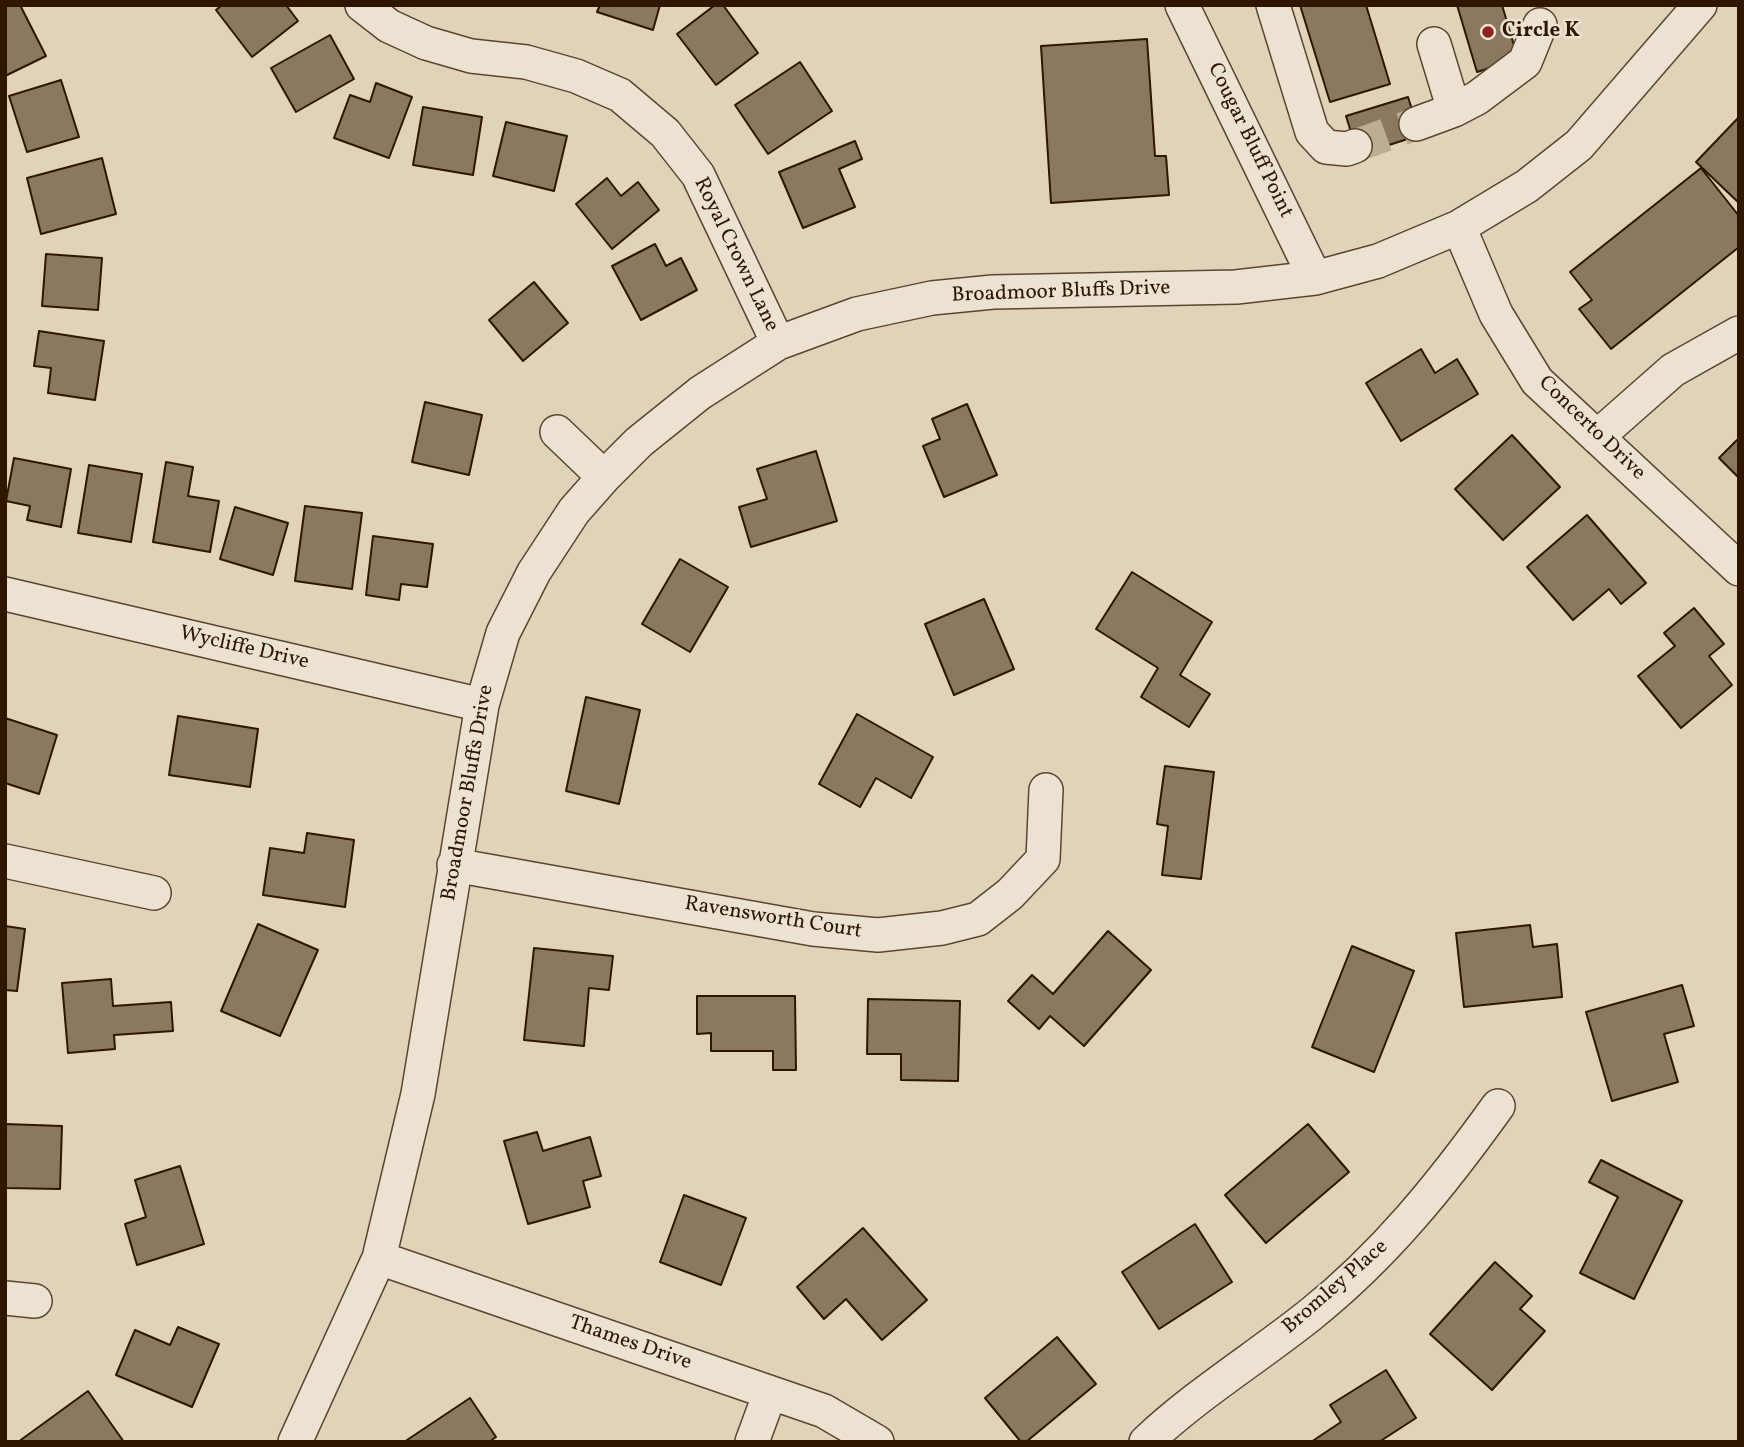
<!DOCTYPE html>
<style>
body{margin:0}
#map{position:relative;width:1744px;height:1447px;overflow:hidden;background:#e1d3b9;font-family:Vollkorn,serif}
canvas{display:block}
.frame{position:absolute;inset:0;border:7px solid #2e1600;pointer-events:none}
</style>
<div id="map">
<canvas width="1744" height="1447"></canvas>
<div class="frame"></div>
</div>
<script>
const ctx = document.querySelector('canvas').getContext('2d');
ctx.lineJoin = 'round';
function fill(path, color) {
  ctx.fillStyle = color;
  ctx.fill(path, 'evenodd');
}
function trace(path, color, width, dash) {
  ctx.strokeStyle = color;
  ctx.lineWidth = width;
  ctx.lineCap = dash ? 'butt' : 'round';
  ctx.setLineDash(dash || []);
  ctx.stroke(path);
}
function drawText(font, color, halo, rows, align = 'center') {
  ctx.font = font + ' Vollkorn,serif';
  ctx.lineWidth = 5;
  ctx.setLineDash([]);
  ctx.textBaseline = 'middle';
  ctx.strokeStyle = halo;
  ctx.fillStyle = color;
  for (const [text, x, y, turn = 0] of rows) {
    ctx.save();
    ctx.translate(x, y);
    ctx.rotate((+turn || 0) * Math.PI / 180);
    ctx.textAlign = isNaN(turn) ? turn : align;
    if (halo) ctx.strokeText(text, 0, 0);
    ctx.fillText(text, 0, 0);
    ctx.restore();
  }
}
const building = new Path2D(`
 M20,5L46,56L5,76V6Z
 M222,5H286L298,21L252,57L216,10Z
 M600,5H660L653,30L597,12Z
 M715,5H723L758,53L716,85L677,34Z
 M1300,5H1366L1390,84L1330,102Z
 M1457,5H1502L1518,59L1477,72Z
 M330,35L354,79L296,112L271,68Z
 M1147,39L1155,156H1166L1169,195L1051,203L1041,46Z
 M800,62L832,111L768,154L735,105Z
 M61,80L79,137L27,152L9,96Z
 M376,83L412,97L389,158L334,138L350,95L370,102Z
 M1408,97L1420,135L1358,155L1346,116Z
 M423,107L482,117L473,175L413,165Z
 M1739,117V203L1696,162Z
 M506,122L567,136L554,191L493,176Z
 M855,141L862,159L839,169L855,207L803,228L779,172Z
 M102,158L116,214L41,234L27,178Z
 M1701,168L1739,216V247L1611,349L1579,309L1592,300L1570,272Z
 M607,178L621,196L638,182L659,210L612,249L576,204Z
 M655,244L666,266L681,258L697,290L641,320L612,266Z
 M46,254L102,258L98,310L42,306Z
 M534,282L568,323L523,361L489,320Z
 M39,331L104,341L95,400L48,393L51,368L34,366Z
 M1421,349L1435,373L1457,359L1478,394L1401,441L1366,383Z
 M425,402L482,415L469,475L412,462Z
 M967,404L997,475L944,497L923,446L940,439L932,419Z
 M1512,435L1560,487L1503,540L1455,489Z
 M1739,438V478L1719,458Z
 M816,451L837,521L751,547L739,507L767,499L757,469Z
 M14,458L71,469L61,527L27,520L30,506L6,501Z
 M166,462L193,467L188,496L219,501L210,552L153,542Z
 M89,465L142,474L131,542L78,533Z
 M305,506L362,513L352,589L295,581Z
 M235,507L288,523L273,575L220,559Z
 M1587,515L1646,583L1621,604L1609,589L1573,620L1527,567Z
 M373,536L433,544L427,587L401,584L399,600L366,595Z
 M680,559L728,587L690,652L642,624Z
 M1132,572L1212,622L1180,675L1210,694L1189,727L1141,697L1158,668L1096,629Z
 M984,599L1014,669L954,695L925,624Z
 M1694,608L1724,644L1709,656L1732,685L1681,728L1638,676L1675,646L1664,633Z
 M586,697L640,710L619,804L566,791Z
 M857,714L933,757L911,798L876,778L860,807L819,784Z
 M178,716L258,729L250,787L169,775Z
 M5,718L57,735L39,794L5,783Z
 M1165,766L1214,772L1201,879L1162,875L1168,826L1157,824Z
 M307,833L354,840L345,907L263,895L270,848L304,853Z
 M258,924L318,950L280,1036L221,1011Z
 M1530,925L1533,947L1557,944L1562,997L1464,1007L1456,933Z
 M5,926L25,929L17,991L5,990Z
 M1108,931L1151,970L1084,1046L1050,1016L1039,1029L1008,1001L1032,975L1053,994Z
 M1352,946L1414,971L1374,1072L1312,1047Z
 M534,948L613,956L609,990L589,988L584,1046L524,1040Z
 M111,979L113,1006L171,1002L173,1031L114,1035L115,1049L68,1053L62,983Z
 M1682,985L1694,1026L1664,1034L1678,1082L1612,1101L1586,1012Z
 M697,996H795L796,1070H773V1051H711V1033L697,1034Z
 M868,999L960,1001L958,1081L901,1080V1054H867Z
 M5,1124L62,1126L60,1189L5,1188Z
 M1308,1124L1349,1172L1266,1243L1225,1195Z
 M537,1132L543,1151L590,1137L601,1176L583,1181L590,1207L528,1224L504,1141Z
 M1601,1160L1682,1201L1634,1299L1580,1273L1618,1197L1589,1182Z
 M180,1166L204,1244L137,1265L125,1224L146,1217L135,1180Z
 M684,1195L746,1218L721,1285L660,1262Z
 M1195,1224L1232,1282L1159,1329L1122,1272Z
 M863,1228L927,1300L882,1340L846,1299L824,1319L797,1287Z
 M1495,1262L1532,1296L1520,1309L1545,1331L1492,1390L1430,1334Z
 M178,1327L219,1344L192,1407L116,1375L135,1330L170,1345Z
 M1057,1337L1096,1384L1026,1442H1021L985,1398Z
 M1386,1370L1416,1418L1379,1442H1311L1341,1422L1330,1405Z
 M88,1391L124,1442H18Z
 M470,1398L496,1437L489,1442H404Z`);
fill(building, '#8b7860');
trace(building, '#2e1600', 2);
trace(new Path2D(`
 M1355,146L1416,124`), '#bdad94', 33, [33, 17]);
const minor = new Path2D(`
 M362,5L389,26L426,43L471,56L526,62L576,76L620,95L665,133L698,175L778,343
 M1182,5L1315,278
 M1273,5L1312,132L1326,147L1347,149L1355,146
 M1434,44L1454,110
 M1416,124L1454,110L1477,98L1525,62L1540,25
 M1459,227L1496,314L1537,381L1739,569
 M557,432L604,477
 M1597,437L1673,370L1739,333
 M5,594L482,705
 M5,861L154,893
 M454,865L813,929L878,935L942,928L978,919L1010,894L1043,859L1046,790
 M379,1258L824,1411L877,1442
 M5,1298L35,1301
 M295,1442L379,1258L418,1094L482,705L503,633L534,572L574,511L604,477L639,442L700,393L778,343L857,314L932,298L993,292L1236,287L1315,278L1378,261L1459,227L1527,186L1579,145L1700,5
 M752,1442L770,1393
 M1146,1442C1197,1394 1256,1358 1310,1315C1385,1255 1442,1184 1498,1106`);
trace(minor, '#5b452e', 36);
trace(minor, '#ece2d2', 33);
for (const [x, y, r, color] of [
 [1488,32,7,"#8f2418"]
]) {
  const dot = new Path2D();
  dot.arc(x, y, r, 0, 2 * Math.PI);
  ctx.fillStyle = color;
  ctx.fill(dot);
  trace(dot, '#ece2d2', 2.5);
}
drawText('bold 21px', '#2e1600', '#ece2d2', [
 ["Circle K",1502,32]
], 'left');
drawText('21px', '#2e1600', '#ece2d2', [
 ["Cougar Bluff Point",1249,141,64],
 ["Royal Crown Lane",735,255,64],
 ["Broadmoor Bluffs Drive",1061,293,-2],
 ["Concerto Drive",1591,429,44],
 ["Wycliffe Drive",244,649,13],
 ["Broadmoor Bluffs Drive",469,793,-80],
 ["Ravensworth Court",773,919,9],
 ["Bromley Place",1336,1288,-41],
 ["Thames Drive",630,1344,19]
]);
</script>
